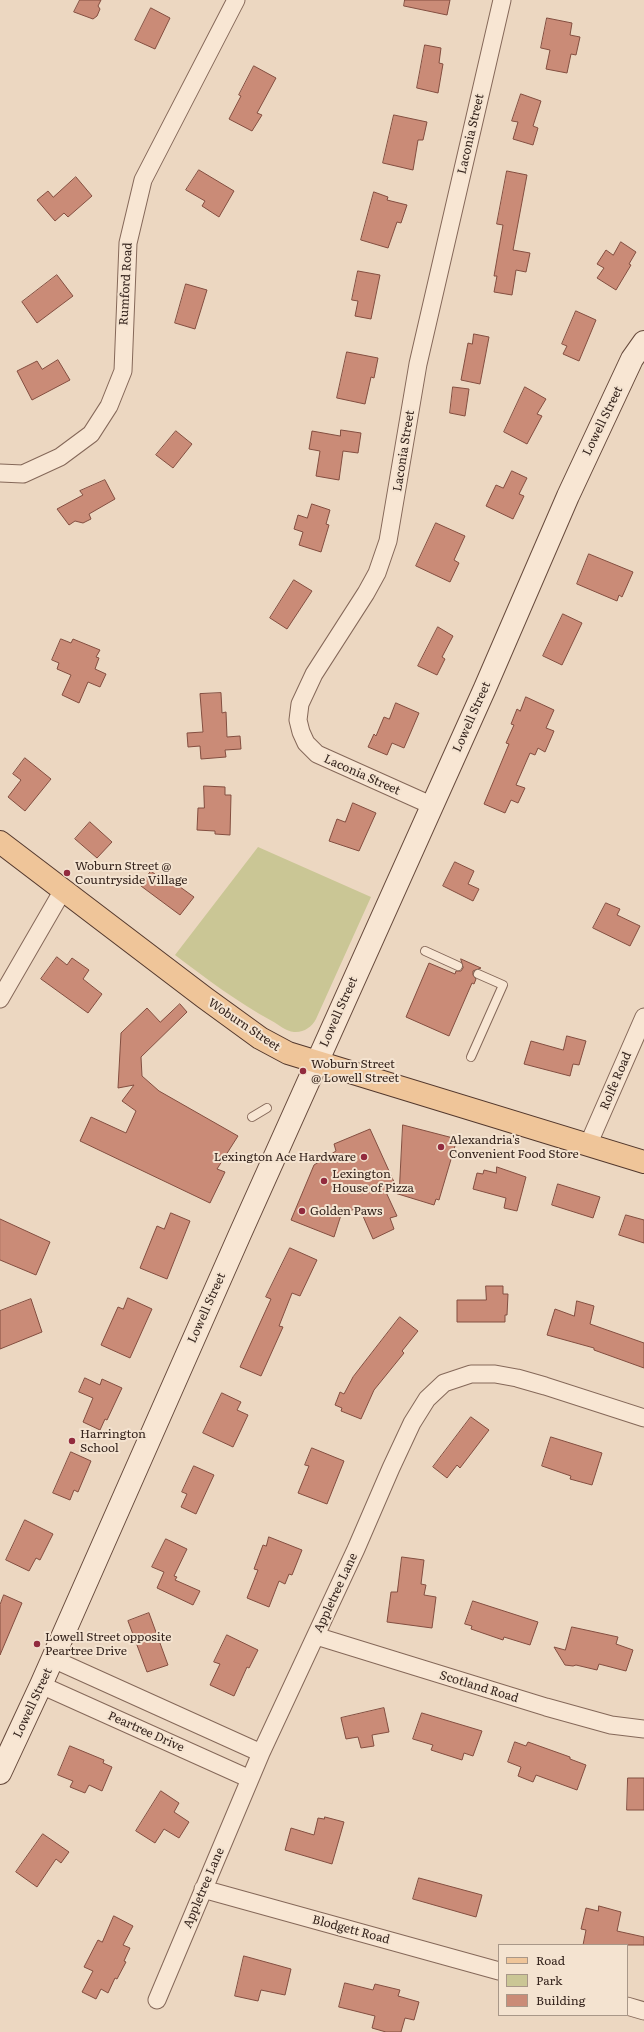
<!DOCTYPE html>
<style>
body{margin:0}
#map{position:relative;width:644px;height:2032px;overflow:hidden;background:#ecd7c1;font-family:Literata,serif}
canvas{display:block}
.legend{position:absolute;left:498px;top:1944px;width:130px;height:72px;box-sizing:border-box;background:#f4e3d0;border:1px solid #a89788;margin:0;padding:5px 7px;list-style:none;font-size:12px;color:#35241d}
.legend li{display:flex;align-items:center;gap:8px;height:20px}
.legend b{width:20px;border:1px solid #a89788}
</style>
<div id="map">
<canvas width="644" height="2032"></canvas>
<ul class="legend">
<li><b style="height:5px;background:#efc599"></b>Road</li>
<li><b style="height:11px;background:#cac695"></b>Park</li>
<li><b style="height:11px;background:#ca8b77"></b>Building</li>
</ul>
</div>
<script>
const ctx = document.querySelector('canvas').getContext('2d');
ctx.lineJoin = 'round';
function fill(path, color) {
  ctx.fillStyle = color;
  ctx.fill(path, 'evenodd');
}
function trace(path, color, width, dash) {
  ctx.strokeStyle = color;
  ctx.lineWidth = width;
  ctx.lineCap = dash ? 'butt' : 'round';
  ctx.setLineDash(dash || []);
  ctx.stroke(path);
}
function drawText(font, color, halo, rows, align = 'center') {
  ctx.font = font + ' Literata,serif';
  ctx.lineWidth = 4;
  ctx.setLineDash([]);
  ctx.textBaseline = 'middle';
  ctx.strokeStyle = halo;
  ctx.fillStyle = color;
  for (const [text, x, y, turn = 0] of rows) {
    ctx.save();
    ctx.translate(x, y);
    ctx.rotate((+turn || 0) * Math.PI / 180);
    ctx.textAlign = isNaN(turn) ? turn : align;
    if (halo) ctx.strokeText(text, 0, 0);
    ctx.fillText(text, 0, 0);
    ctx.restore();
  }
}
fill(new Path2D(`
 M258,847L371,897L316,1019C312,1027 303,1033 294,1032C286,1031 279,1025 272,1021C237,1002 207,979 175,955Z`), '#cac695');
const building = new Path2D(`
 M80,0H101L98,6L100,9L97,16L93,19L74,12Z
 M405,0H450L447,15L404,6Z
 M151,8L170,18L155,49L135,40Z
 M547,18L572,23L570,35L580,37L576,55L571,54L567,73L546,69L550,50L541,48Z
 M425,45L441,48L439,63L443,64L438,93L417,88Z
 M254,66L276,78L257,113L262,115L252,131L229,119L241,96L239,95Z
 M521,94L541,101L533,126L538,128L533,145L513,139L518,122L512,121Z
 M394,115L427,122L423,140H418L413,170L383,163Z
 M199,170L234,191L219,217L202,206L205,201L186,190Z
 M507,171L527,175L513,250L530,253L526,272L516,270L512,295L494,292L497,276H494L503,225L497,224Z
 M76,177L92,196L68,217L64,213L55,221L37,200L48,191L53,197Z
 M374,192L388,197L387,200L407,205L401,223L397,222L388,248L361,240Z
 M621,242L636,252L629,264L631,265L616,290L597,278L604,268L597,264L606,250L613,255Z
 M358,271L380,275L371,319L355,316L358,301L352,300Z
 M57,275L73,296L37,323L22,302Z
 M186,284L207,290L195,329L175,323Z
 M576,311L596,320L579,361L563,354L567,346L562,344Z
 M474,334L489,337L480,384L461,380L468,343L472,344Z
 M347,352L378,358L374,378L371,377L365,404L337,398Z
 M58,360L70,380L32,400L17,371L37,361L42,369Z
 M453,387L469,389L465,416L450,413Z
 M525,387L546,399L537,414L542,416L527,444L504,432Z
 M341,430L361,433L358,453L343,451L339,480L316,476L320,451L309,449L312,431L340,436Z
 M176,431L192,444L173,468L156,455Z
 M512,471L527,478L519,494L524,496L513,519L486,506L496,485L503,488Z
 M105,480L115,499L89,514L91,519L83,523L75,521L69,525L57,509L83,495L80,491Z
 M312,504L330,510L326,524L329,525L321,552L299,545L303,532L294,529L298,515L307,518Z
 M436,523L465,536L454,560L459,563L450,582L416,566Z
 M589,554L633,572L622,597L619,595L617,601L577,584Z
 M294,580L312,591L287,629L270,618Z
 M563,614L582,623L562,665L543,656Z
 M438,627L453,636L442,657L445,659L437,675L418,666Z
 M61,639L71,643L73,639L100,650L96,657L99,658L95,669L106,674L100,687L88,682L79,703L62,695L71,675L57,669L59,663L52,660Z
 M221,693L222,713L226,712L227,737L240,736L241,749L225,750L226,757L201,759L200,746L188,747L187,733L203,732L200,694Z
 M526,697L554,710L546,728L554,731L545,752L538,748L535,755L530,753L516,785L525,788L518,803L511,800L505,813L484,804L509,744L506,743L514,725L511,724L517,709L520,711Z
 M396,703L419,713L404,748L392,743L387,755L368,747L374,734L376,736L384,717L389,719Z
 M25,758L51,779L25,811L8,797L21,780L13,774Z
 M204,786L225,787V795H231L230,835L215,834V831L197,830L198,808H204Z
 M353,803L376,813L359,851L329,841L337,819L345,822Z
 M90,822L112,842L97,858L75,839Z
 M455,862L474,871L468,884L479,889L473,901L443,886Z
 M151,871L166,883L169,879L194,897L180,915L141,886Z
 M606,903L620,909L617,915L640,926L630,946L593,928Z
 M57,957L67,965L72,958L89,970L83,979L102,994L88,1013L41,979Z
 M461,959L481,968L473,971V975L476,979L474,984L472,983L449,1036L406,1017L429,963L455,974L456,971H461L463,968Z
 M180,1004L187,1012L141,1057L142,1076L159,1091L238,1136L217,1169L225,1172L210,1203L80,1141L91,1117L126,1133L136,1111L122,1101L134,1085L118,1088L121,1033L147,1008L160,1022Z
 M567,1036L586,1041L579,1065L573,1064L570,1076L524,1064L531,1041L563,1050Z
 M403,1125L457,1139L439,1200L436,1199L434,1205L385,1190L397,1216L390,1218L394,1229L373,1239L359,1207L341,1215L334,1237L291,1220L314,1165L336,1151L334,1144L370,1129L399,1193Z
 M497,1167L526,1177L517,1211L504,1208L506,1198L473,1189L477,1173L483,1174L484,1170L496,1173Z
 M558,1184L600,1197L593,1218L552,1205Z
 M171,1213L190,1221L167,1279L140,1268L157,1226L164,1229Z
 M626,1215L644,1220V1243L619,1235Z
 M0,1219L50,1242L36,1275L0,1260Z
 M290,1248L317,1260L300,1296L292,1293L279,1326L283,1327L261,1376L240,1367L271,1299L266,1297Z
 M486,1286H503V1294H508L507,1315H505V1322H457V1300H486Z
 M128,1298L152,1309L130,1358L101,1345L118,1307L123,1309Z
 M31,1299L42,1332L0,1349V1311Z
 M577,1301L594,1306L590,1324L644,1343V1368L594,1350V1348L547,1335L555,1309L574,1316Z
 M400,1317L418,1331L402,1351L404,1353L374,1390L361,1419L341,1411L342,1408L335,1405L340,1392L344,1394L353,1377Z
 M85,1378L100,1385L102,1379L122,1388L107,1420L105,1419L100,1430L83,1422L93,1398L79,1392Z
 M222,1393L241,1402L237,1410L248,1415L233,1447L203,1433Z
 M471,1417L489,1430L460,1468L457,1465L447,1478L433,1467Z
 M551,1437L602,1453L592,1485L570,1479L571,1476L542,1466Z
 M312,1448L344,1461L327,1504L298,1493L309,1466L305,1465Z
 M71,1452L91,1461L78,1492L74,1490L70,1500L53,1493Z
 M194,1466L214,1475L196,1514L181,1507L187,1494L182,1492Z
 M25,1520L53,1534L40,1560L36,1558L29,1571L6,1560Z
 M269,1537L302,1550L292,1575L289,1574L285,1584L279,1581L269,1607L247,1598L258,1570L254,1569L263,1545L266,1546Z
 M166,1539L187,1549L174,1576L177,1577L175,1580L200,1591L193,1605L157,1588L164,1572L152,1567Z
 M402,1557L424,1560L421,1584L426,1585L424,1595L436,1597L432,1628L387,1622L391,1592H397Z
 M4,1595L22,1603L0,1655V1605Z
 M473,1601L538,1622L530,1645L504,1637L503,1640L471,1629L472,1626L465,1624Z
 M149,1613L168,1665L147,1672L128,1621Z
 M572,1627L618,1637L616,1644L633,1650L626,1671L599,1664L597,1670L576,1665L573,1666L565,1665L554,1647L565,1650Z
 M227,1635L258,1650L249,1668L247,1667L234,1696L210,1685L220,1664L214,1662Z
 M384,1708L389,1732L372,1735L374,1746L361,1748L358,1737L346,1739L341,1718Z
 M422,1713L482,1731L473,1756L464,1753L462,1760L431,1750L433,1745L413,1739Z
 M515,1742L526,1746L528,1742L570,1757V1759L586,1765L577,1790L536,1775L533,1782L518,1776L521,1767L508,1762Z
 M70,1746L104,1760L103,1763L112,1767L102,1791L89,1785L85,1793L70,1787L73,1781L58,1775Z
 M628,1778H644V1810H627Z
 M161,1791L179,1803L174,1812L189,1822L179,1838L164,1829L155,1843L136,1831Z
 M325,1817L344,1822L332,1864L285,1850L291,1828L314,1835L318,1818L324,1819Z
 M43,1834L69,1852L61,1863L56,1859L37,1887L16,1872Z
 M419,1878L482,1895L476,1917L413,1899Z
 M599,1906L621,1912L617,1931L644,1937V1945H583L586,1930L581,1929L586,1908L598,1911Z
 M114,1916L133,1926L123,1945L130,1948L124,1961L126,1962L117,1979L115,1978L108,1993L101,1989L96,1999L82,1992L93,1971L84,1967L98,1940L102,1942Z
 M244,1956L291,1969L285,1995L261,1990L258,2001L235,1996Z
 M345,1983L373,1990L375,1984L400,1990L398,1996L419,2002L414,2020L405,2018L401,2032H386L372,2028L375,2016L339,2007Z`);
fill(building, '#ca8b77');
trace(building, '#834e40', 1);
const lane = new Path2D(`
 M425,951L458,966
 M471,1057L503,985L478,974
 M252,1117L267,1108`);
const street = new Path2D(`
 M0,473L23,474L60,457L91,434L109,406L123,371L128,243L143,180L236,0
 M433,806L317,754L306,743L301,732L298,720L300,704L314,674L366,593L377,573L388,541L418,364L502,0
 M0,999L63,890
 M588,1145L644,1017
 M316,1636L546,1707L611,1725L644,1729
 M53,1659L261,1753
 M41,1685L250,1779
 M203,1889L499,1971
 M157,2000L261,1753L356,1549L391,1468L412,1423L427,1399L444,1383L471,1374H495L517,1378L545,1386L644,1418
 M627,2006L644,2011`);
const secondary = new Path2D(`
 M0,1773L41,1685L240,1234L485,688L568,496L632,359L644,342`);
const primary = new Path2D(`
 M0,842L205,998L260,1038L288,1053L644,1162`);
trace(lane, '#856859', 10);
trace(street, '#856859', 19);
trace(secondary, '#674a3c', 24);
trace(primary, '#53382d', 24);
trace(lane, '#f8e6d3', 8);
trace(street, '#f8e6d3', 17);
trace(secondary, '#f8e6d3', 22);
trace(primary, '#efc599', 22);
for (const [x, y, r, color] of [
 [67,873,4,"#922b3e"],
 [303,1071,4,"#922b3e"],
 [441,1147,4,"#922b3e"],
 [364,1157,4,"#922b3e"],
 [324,1181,4,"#922b3e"],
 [302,1211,4,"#922b3e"],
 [72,1441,4,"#922b3e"],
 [37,1644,4,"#922b3e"]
]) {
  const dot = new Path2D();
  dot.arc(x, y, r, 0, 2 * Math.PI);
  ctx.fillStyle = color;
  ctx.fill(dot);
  trace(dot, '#f4e3d0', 1.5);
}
drawText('12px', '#35241d', '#f4e3d0', [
 ["Laconia Street",471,134,-77],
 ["Rumford Road",126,284,-87],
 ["Lowell Street",603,421,-64],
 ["Laconia Street",404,451,-81],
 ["Lowell Street",472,717,-66],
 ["Laconia Street",362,775,24],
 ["Lowell Street",339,1012,-66],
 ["Woburn Street",244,1025,34],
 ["Rolfe Road",616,1081,-67],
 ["Lowell Street",207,1308,-66],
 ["Appletree Lane",336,1593,-65],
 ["Scotland Road",479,1687,17],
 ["Lowell Street",33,1703,-65],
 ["Peartree Drive",146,1732,24],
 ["Appletree Lane",204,1888,-67],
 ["Blodgett Road",351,1930,15]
]);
drawText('12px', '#35241d', '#f4e3d0', [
 ["Woburn Street @",75,866],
 ["Countryside Village",75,880],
 ["Woburn Street",311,1064],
 ["@ Lowell Street",311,1078],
 ["Alexandria's",449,1140],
 ["Convenient Food Store",449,1154],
 ["Lexington Ace Hardware",356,1157,"right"],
 ["Lexington",332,1174],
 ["House of Pizza",332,1188],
 ["Golden Paws",310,1211],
 ["Harrington",80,1434],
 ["School",80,1448],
 ["Lowell Street opposite",45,1637],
 ["Peartree Drive",45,1651]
], 'left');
</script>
